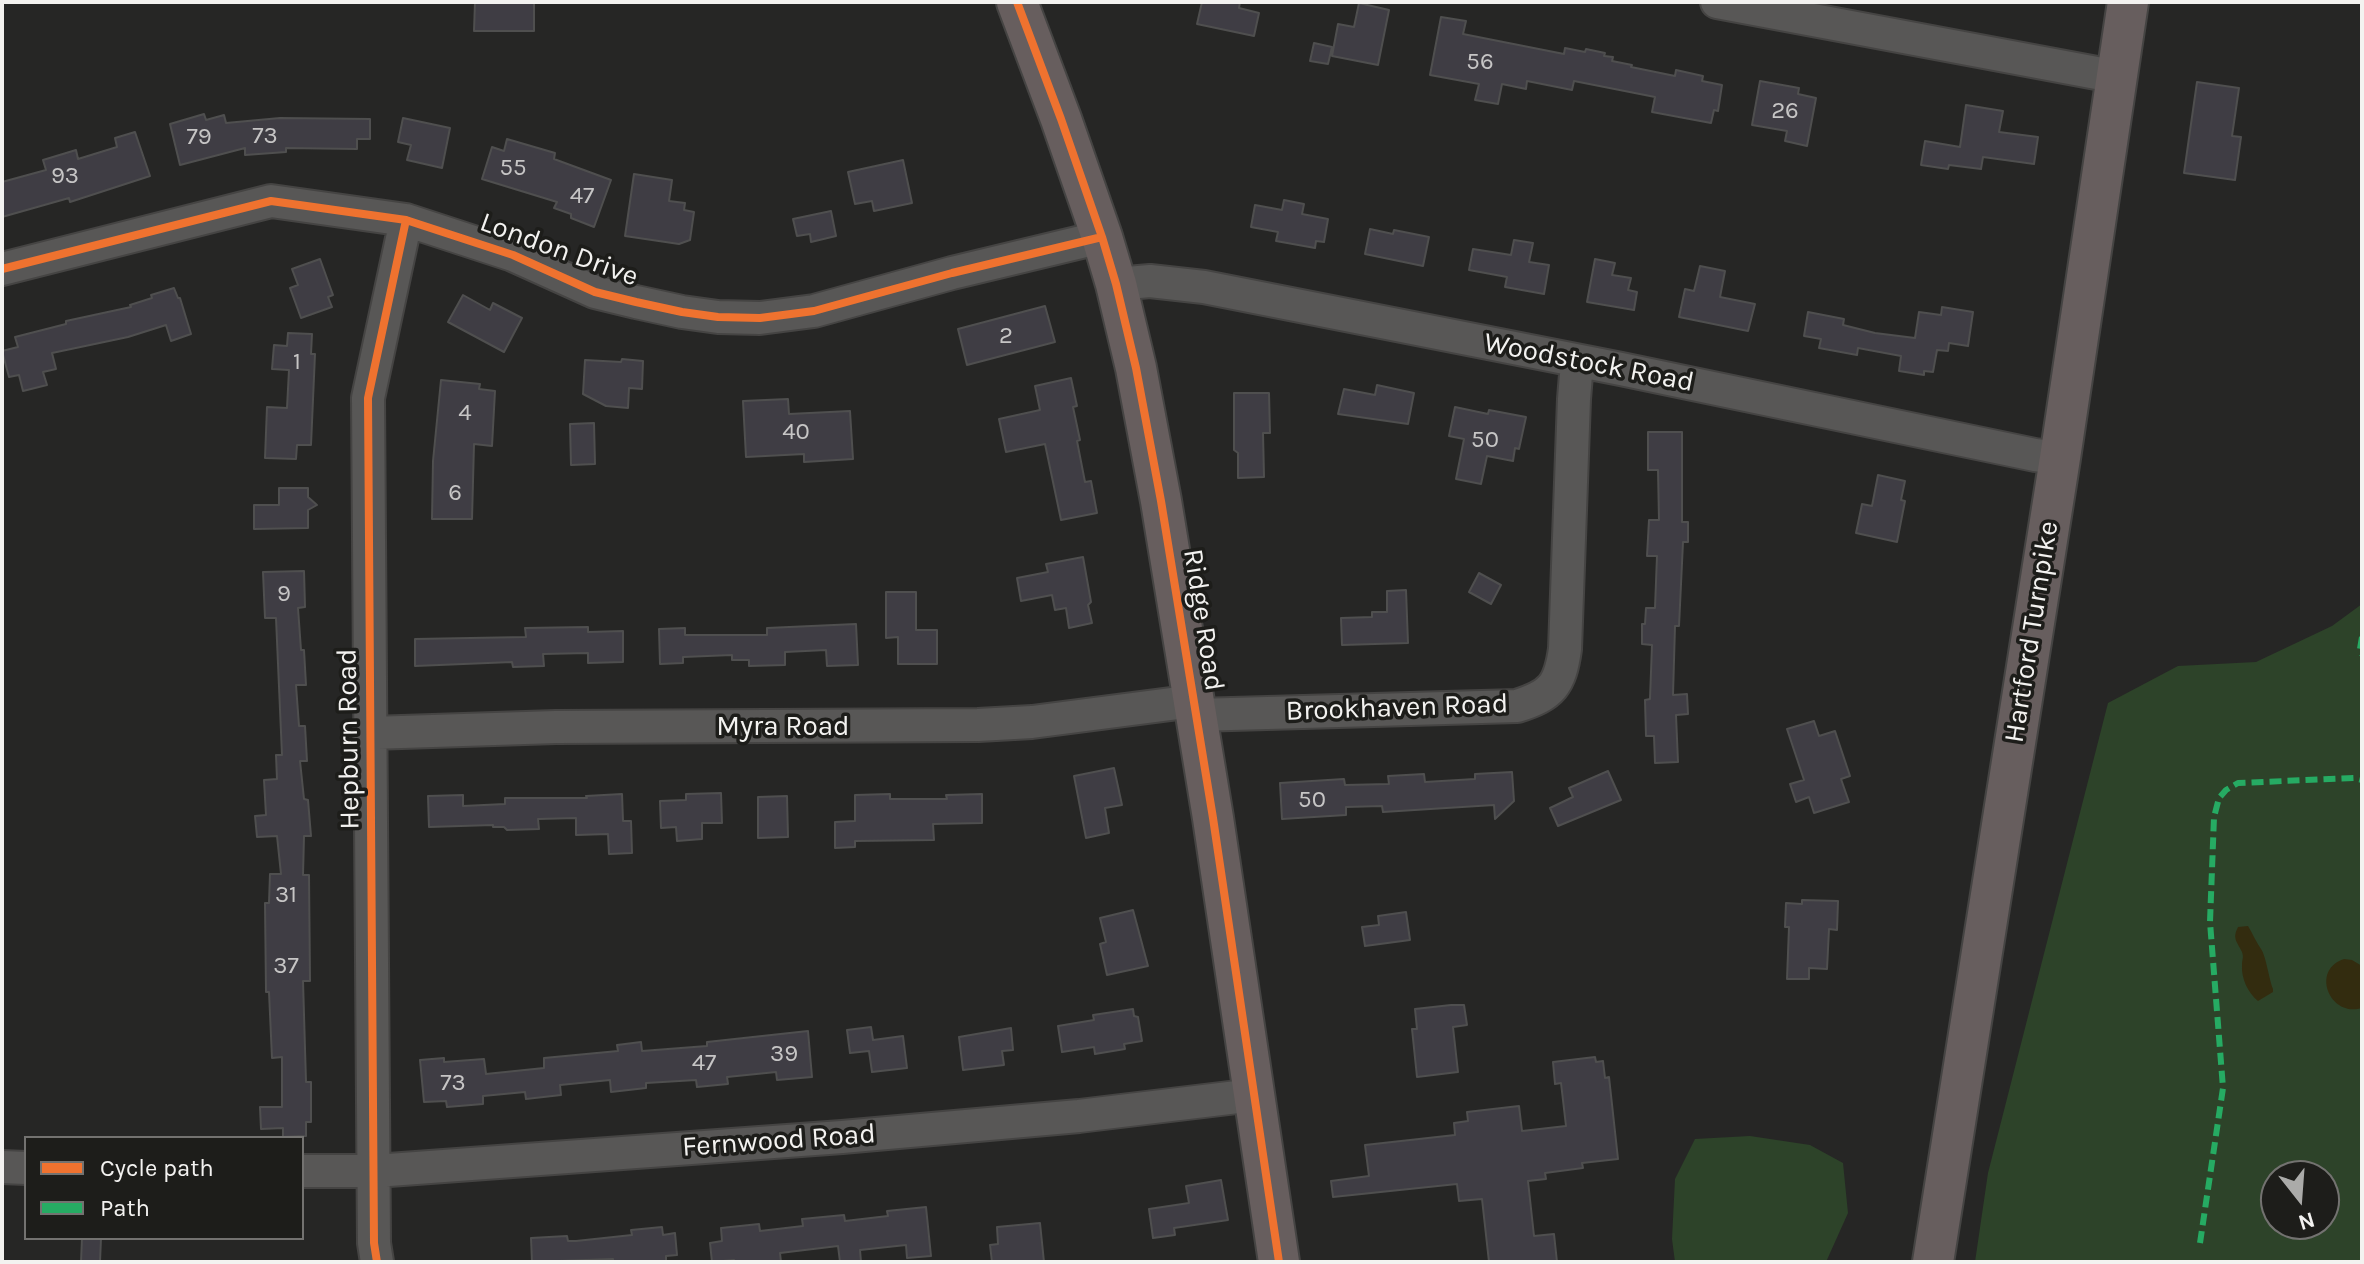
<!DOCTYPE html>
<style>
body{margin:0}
#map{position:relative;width:2364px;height:1264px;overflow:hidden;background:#262625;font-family:Karla,sans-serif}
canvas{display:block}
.frame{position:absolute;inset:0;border:4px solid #f3f2f0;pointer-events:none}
.legend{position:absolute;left:24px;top:1136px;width:280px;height:104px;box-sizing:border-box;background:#1d1d1a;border:2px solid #737270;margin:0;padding:10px 14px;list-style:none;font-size:24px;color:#f3f2f0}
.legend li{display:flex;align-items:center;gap:16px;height:40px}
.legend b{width:40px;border:2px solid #737270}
.north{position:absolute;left:2260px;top:1160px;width:80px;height:80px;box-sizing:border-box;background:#1d1d1a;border:2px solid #737270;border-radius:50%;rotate:163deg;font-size:22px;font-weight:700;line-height:32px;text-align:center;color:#f3f2f0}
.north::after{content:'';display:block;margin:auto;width:28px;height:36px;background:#ababa9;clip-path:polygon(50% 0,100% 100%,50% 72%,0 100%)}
</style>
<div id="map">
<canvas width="2364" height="1264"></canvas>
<div class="frame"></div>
<ul class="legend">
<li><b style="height:10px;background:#ef722f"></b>Cycle path</li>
<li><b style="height:10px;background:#26ab63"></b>Path</li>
</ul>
<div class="north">N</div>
</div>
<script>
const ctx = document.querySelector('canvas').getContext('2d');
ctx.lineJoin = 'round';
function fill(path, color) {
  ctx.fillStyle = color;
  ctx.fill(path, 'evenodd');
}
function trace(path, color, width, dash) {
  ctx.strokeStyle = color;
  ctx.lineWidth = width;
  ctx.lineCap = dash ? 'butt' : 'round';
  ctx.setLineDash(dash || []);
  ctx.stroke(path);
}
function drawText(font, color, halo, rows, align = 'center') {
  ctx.font = font + ' Karla,sans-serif';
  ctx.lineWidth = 7;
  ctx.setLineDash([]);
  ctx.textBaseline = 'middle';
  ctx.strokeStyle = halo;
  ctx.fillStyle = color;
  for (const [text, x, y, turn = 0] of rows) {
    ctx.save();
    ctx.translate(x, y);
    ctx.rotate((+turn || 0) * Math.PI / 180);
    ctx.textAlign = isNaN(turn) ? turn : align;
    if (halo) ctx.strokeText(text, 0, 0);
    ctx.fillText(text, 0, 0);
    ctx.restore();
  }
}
fill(new Path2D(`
 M2362,604V1262H1975L1988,1173L2108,703L2178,666L2256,662L2332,626ZM2276,1176H2324V1224H2276Z
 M1750,1136L1810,1145L1843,1163L1848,1213L1826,1262H1675L1672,1239L1675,1179L1695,1139Z`), '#2d4329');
fill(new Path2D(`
 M2248,926C2253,934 2256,942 2261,949C2266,956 2269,979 2273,989V992L2258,1001C2248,993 2241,978 2242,965C2242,959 2244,958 2242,952C2237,941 2232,939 2238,927Z
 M2344,959L2352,960L2362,966V1008C2330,1018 2310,970 2344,959Z`), '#332c0f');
const building = new Path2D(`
 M475,2H534V31H474Z
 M1202,2H1240L1239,8L1259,13L1254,36L1197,24Z
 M1359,3L1389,10L1378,65L1332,56L1338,24L1354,27Z
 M1441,17L1466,21L1463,34L1564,54L1565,48L1585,52L1586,49L1605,53L1604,56L1613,57L1612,61L1632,65L1631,67L1675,76L1676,70L1703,76L1702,81L1722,85L1718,111L1714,110L1711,123L1652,112L1655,97L1574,81L1572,90L1527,81L1526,89L1502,84L1498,104L1475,100L1479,84L1430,75Z
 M1314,43L1332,47L1328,64L1310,61Z
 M1760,81L1799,88L1798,94L1816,98L1807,146L1785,141L1787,131L1752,125Z
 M2197,82L2239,88L2232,136L2241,137L2235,180L2184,173Z
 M1966,105L2003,111L1999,132L2038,137L2034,164L1983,157L1981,169L1949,165L1948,169L1921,165L1925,141L1960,147Z
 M204,114L206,120L224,115L226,123L280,118L370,119V139H357V149L286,148V152L245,155V148L180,165L170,124Z
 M403,118L450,128L442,168L407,160L411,145L398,142Z
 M135,132L150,176L70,202L69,198L2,217V182L46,170L43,160L76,150L78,159L117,147L115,138Z
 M507,139L555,153L554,159L611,180L594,227L571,218V214L554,208L557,202L482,179L492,147L504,151Z
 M903,160L912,203L874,211L872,201L855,204L848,172Z
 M634,174L672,180L669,201L685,203L684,210L694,212L690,240L679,244L625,236Z
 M1284,200L1304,204L1302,214L1328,219L1324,242L1316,241L1315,248L1276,241L1278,232L1251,227L1255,205L1282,210Z
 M831,211L836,236L811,242L810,234L797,236L793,219Z
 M1370,229L1393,234L1394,230L1429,237L1423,266L1365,254Z
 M1514,240L1533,243L1529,262L1549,265L1544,294L1505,287L1507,277L1469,270L1473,249L1511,255Z
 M320,259L333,295L328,297L332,307L301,318L290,288L298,285L292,269Z
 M1595,259L1615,263L1612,275L1631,278L1628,290L1637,292L1634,310L1587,302Z
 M1700,266L1725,271L1720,297L1755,304L1748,331L1679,317L1685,289L1694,291Z
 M174,288L178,298H180L191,334L171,341L166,325L128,337L52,353L56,369L43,372L47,385L23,391L19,375L9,377L2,351L18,347L15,337L66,324V321L131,307L130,305L152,298L151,295Z
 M463,295L490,310L493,303L522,318L504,352L448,322Z
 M1045,306L1055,342L967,365L958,329Z
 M1942,307L1973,312L1968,346L1949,343L1948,351L1937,350L1933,372L1924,371V375L1899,371L1901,356L1858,348L1857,355L1819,348L1821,339L1804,336L1808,312L1844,319L1843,325L1875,333L1915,338L1919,312L1941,315Z
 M288,333L312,334L311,354H315L311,445H297L296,459L265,458L267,407L287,408L289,370L272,369L274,345L287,346Z
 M622,359L643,361L642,389L629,388L628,408L606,406L583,394L585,360L621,362Z
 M1071,378L1077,406L1073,407L1080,440L1077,441L1085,482L1091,481L1097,513L1061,520L1045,444L1006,452L999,419L1040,410L1035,386Z
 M441,380L480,384L479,389L495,391L492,446L474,444L472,519H432L433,461Z
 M1377,385L1414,393L1408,424L1338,414L1344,389L1375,395Z
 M1234,393H1269L1270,433H1263L1264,477L1238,478V453L1234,450Z
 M788,399L789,414L850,411L853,459L804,462V454L746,457L743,401Z
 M1455,407L1488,414L1489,410L1526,417L1519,449L1515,448L1513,461L1487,456L1481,484L1456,479L1464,439L1449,436Z
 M594,423L595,464L571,465L570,424Z
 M1648,432H1682V522H1688V542H1683L1679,626H1675L1673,695L1687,694L1688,714L1676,715L1678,762L1655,763L1654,736H1646L1645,700L1650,699L1652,645L1642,644V624H1645L1646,608H1655L1657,556H1647L1649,520H1659L1658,470H1648Z
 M1878,475L1905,481L1901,500L1905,501L1897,542L1856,533L1862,504L1872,506Z
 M279,488H308V497L317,505L308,510V528L254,529V505H279Z
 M1083,557L1091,602L1088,605L1092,623L1069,628L1066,608L1055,610L1052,595L1021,601L1017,578L1048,572L1046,564Z
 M304,571L305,607L298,608L301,650H304L306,685H296L299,726H305L307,761H300L304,799L308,800L311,836H304L303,875H309L310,981H303L306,1082H311V1122H306V1136L283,1137V1128L261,1129L260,1107H282V1057L272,1058L269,992H266L265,903H269L270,874H281L277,836L257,837L255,816L266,815L264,780L277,779L276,755H282L276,618H265L263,572Z
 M1479,573L1501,585L1491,604L1469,592Z
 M1406,590L1408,643L1342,645L1341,618L1372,617V612H1387V591Z
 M886,592H916V630H937V664H898V637L886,638Z
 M856,624L858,665L827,666L826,650L785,652V665L749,666V660H732V655L683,657V663L660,664L659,629L685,628V635H767V628Z
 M588,627V632L623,631V662L588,663V653L543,654L544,666L513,667L512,662L415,666V639L526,637L525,628Z
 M1814,721L1819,736L1835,731L1850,776L1841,779L1849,802L1814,813L1809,797L1796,802L1790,784L1804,780L1787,729Z
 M1114,768L1122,805L1105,808L1109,833L1086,838L1074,776Z
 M1608,771L1621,800L1558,826L1550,808L1573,797L1569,788Z
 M1512,772L1514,801L1495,819L1494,805L1383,812L1382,806L1346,807V815L1282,819L1280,783L1344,779L1345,785L1389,784L1388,776L1424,774L1425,782L1475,779V774Z
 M721,793L722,823H702V839L677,841L676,827L661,828L660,801L686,800V794Z
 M622,794L623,821H631L632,853L609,854L608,834L576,835V818L538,819L539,829L507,830L504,827H493V825L429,827L428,796L463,795V806L505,804V798H587L586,796Z
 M890,794V799H947L946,795L982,794V823L933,824L934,840L855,841V847L835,848V822L855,821V795Z
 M787,796L788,837L758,838V797Z
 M1802,900L1838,901L1837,930L1829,929L1827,969L1809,968V979H1787L1789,927H1785L1786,903L1802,904Z
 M1133,910L1148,966L1107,975L1100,944L1106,942L1100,918Z
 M1406,912L1410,940L1365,946L1362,927L1379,925L1378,916Z
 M1451,1005H1464L1467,1025L1453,1027L1458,1072L1417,1077L1412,1029H1417L1415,1009Z
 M1133,1009L1134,1016L1138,1017L1142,1041L1124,1044L1125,1049L1095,1054L1094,1047L1062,1052L1058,1026L1094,1020L1093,1015Z
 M871,1027L873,1040L903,1036L907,1068L872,1072L869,1051L850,1053L847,1030Z
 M1011,1028L1013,1050L1002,1051L1004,1065L963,1070L959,1037Z
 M808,1031L812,1077L777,1080L776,1072L727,1077L728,1084L697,1087L696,1080L646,1083V1088L611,1092L610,1080L560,1085L561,1095L526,1099L525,1092L483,1096V1104L447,1107L446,1101L424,1102L420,1060L444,1058V1062L484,1059L486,1074L544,1068V1058L618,1051L617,1045L641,1042L642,1051L707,1046V1042Z
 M1595,1057L1596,1062L1603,1061L1605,1078L1609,1077L1618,1159L1582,1163L1583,1168L1545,1173L1546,1179L1528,1181L1534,1236L1554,1234L1557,1262H1489L1482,1199L1459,1201L1457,1184L1333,1197L1331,1181L1369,1176L1365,1145L1455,1135L1454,1123L1468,1121L1467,1112L1519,1106L1522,1131L1566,1126L1561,1083L1555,1084L1553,1062Z
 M1221,1180L1228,1220L1174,1228L1175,1235L1153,1238L1149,1209L1189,1203L1186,1186Z
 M926,1207L931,1256L907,1258L906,1245L860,1250L861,1262H840L838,1246L780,1253L781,1262H734V1260L712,1262L710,1243L722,1241L721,1228L759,1224L760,1231L803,1226L802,1219L844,1215L845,1221L888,1216L887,1211Z
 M1040,1223L1044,1262H992L990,1245L998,1244L997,1227Z
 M662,1227L663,1235L675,1233L677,1255L666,1256V1262H613V1259L532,1262L531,1238L567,1236L568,1241H576L632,1235L631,1230Z
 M82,1238H101L100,1262H81Z`);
fill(building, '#3f3d44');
trace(building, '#4f4f4f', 2);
const minor = new Path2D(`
 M1717,2L2118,77
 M2,269L271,201L406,220L513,255L595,292L636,302L682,312L718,317L760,318L814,311L952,273L1102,237
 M1116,284L1150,281L1204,287L1621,369L2035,455L2060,458
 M1196,715L1517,706C1552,695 1560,685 1565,649L1574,399L1577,362
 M371,733L556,727L978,725L1032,722L1194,701
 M2,1167L26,1168
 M302,1171H375L842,1137L1079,1116L1254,1095
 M377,1262L374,1243L368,398L406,220`);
const major = new Path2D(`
 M1017,2L1061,119L1102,237L1116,284L1136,368L1161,501L1213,818L1279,1262
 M1933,1262L2060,458L2128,2`);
trace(minor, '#454443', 36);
trace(major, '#454443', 44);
trace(minor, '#585756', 32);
trace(major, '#675e5e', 40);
trace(new Path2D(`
 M2362,637L2360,649L2362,655
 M2200,1243L2223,1088L2210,922L2214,817L2219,798L2226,790L2238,783L2354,778L2362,780`), '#26ab63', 6, [12, 6]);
trace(new Path2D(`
 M1017,2L1061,119L1102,237L1116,284L1136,368L1161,501L1213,818L1279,1262
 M2,269L271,201L406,220L513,255L595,292L636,302L682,312L718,317L760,318L814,311L952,273L1102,237
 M377,1262L374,1243L368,398L406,220`), '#ef722f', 8);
drawText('24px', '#c6c5c5', null, [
 ["56",1480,62],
 ["26",1785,111],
 ["73",265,136],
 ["79",199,137],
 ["55",513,168],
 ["93",65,176],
 ["47",582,196],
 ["2",1006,336],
 ["1",297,362],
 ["4",465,413],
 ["40",796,432],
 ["50",1485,440],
 ["6",455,493],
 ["9",284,594],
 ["50",1312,800],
 ["31",286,895],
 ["37",286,966],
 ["39",784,1054],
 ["47",704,1063],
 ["73",453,1083]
]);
drawText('28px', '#f3f2f0', '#1d1d1a', [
 ["London Drive",559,250,20],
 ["Woodstock Road",1589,363,11],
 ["Ridge Road",1203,620,81],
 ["Hartford Turnpike",2032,632,-81],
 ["Brookhaven Road",1397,708,-2],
 ["Myra Road",783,727],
 ["Hepburn Road",349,739,-91],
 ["Fernwood Road",779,1141,-4]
]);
</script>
